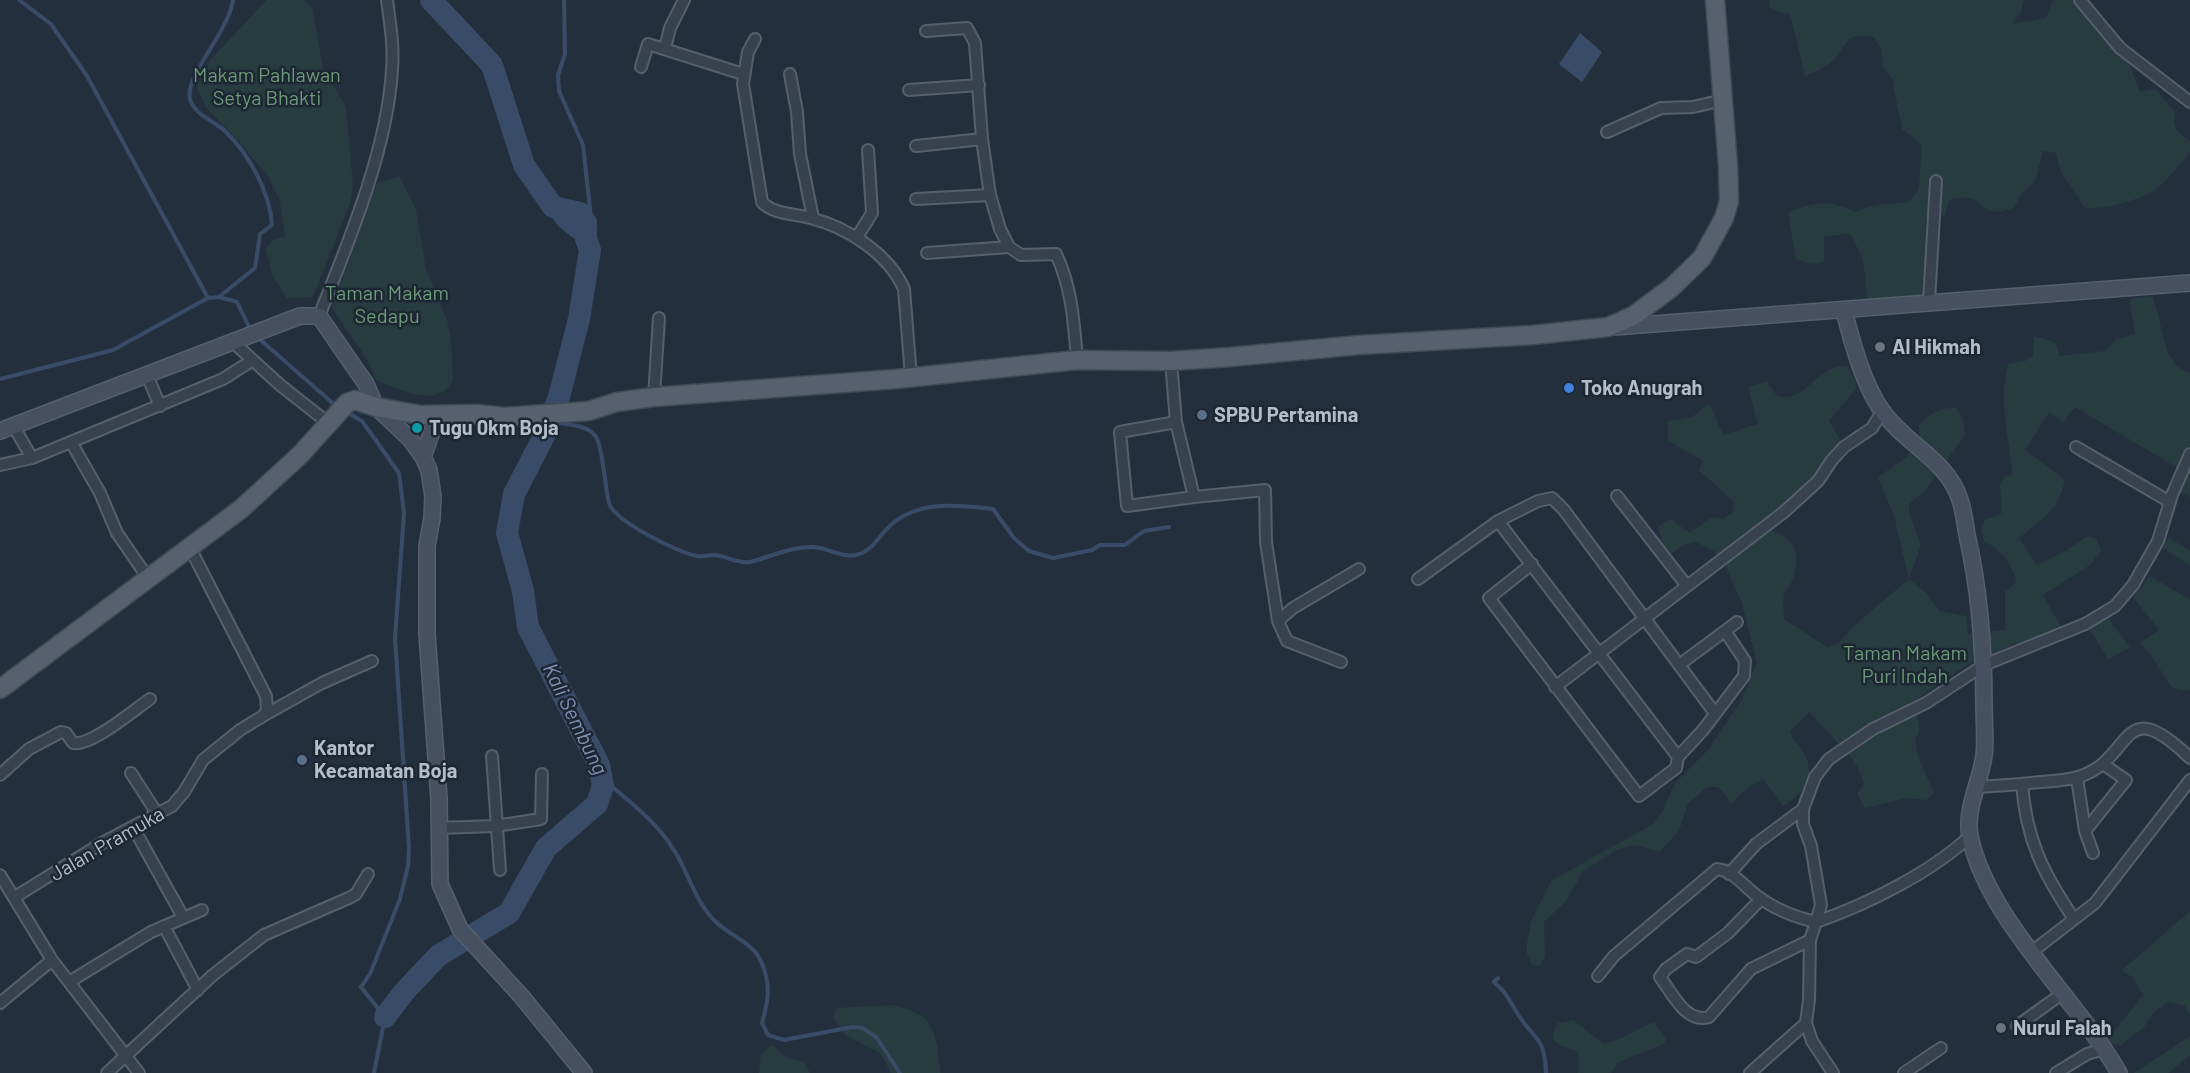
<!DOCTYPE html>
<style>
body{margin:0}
canvas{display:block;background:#242f3e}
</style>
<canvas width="2190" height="1073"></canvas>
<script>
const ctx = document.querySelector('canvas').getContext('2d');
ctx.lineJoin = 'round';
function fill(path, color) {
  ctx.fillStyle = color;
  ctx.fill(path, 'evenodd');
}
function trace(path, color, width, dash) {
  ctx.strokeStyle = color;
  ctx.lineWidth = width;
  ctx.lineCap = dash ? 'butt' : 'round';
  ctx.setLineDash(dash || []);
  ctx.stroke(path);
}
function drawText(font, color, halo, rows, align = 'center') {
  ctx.font = font + ' Barlow,sans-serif';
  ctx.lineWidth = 5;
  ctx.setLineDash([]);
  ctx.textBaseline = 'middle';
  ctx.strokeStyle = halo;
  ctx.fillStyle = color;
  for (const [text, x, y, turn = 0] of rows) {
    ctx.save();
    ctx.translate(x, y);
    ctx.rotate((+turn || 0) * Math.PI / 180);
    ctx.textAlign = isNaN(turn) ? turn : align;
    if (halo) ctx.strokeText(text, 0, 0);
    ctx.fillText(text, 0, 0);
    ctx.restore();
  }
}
fill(new Path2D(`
 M267,0H304L312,7L323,68L346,107L353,186L350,203L313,297L287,298L273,277L266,249L272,240L285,237L280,201L268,176L237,139L206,107L196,85L210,60Z
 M1770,0H2024L2021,12L2012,24L2046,18L2053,0H2072L2108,42L2128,61L2140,92L2155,89L2175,112C2172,126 2177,133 2190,141V154C2179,163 2172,175 2161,185C2147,199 2104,210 2085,208L2061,172L2056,153L2043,151L2035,182L2022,193L2014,207C1978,224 1988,188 1949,200L1944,216L1925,218L1928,276L1924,294L1868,302L1863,259L1850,233L1824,237V261C1815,266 1806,263 1796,259L1788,212C1816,203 1826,198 1854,212L1876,205L1910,202L1919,188L1922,144L1902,129L1892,78L1883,67L1881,49L1874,37C1841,31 1850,46 1830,63C1823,68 1813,72 1805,76L1790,14L1777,12L1770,7Z
 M399,176L416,209L426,269L447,320L451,340L453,380C439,411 398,388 376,380C371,360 344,328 332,307L377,183Z
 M2153,296L2167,351L2176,366L2190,373V497L2179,492L2186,473L2075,407L2063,422L2049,412L2025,450L2065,480C2057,513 2043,518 2019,538L2036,565L2060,554L2088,536L2096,538L2101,551L2090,565L2043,595L2067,638L2025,656L2016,643L1968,664L1912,702L1918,721L1919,731L1915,739L1918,757L1934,793L1926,800L1906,798L1865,808L1857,794L1864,783L1858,768L1849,755L1809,712L1790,732C1794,742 1804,751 1807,760C1815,780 1799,798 1783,806L1763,779L1746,789L1731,804L1722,790L1717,787H1707L1688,803L1679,831L1659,852L1637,845L1618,849L1583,871L1566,901L1544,922L1545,956L1540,966L1532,964L1527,954V942L1532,919L1551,881L1653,824L1662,812L1675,783L1708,750L1742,699L1757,663L1742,603L1726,568L1714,551L1695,541L1685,544L1671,554L1663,544L1658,526L1670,519L1690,533L1713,517L1723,519L1732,513L1734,502L1699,470L1703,461L1668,440V421C1682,419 1697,419 1704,406L1710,404L1723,435L1758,424L1748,387L1767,382L1777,396C1809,403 1813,366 1847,366L1855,380L1856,389L1829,421L1840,440L1851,447L1828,478L1783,517L1772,531C1798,538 1801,560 1791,583C1789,587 1785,591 1784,595C1782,602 1784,612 1784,619L1828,648L1839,643L1850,629L1909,579L1894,516L1878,477L1907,457L1920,438L1918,426C1928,414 1941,407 1956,408L1963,418L1965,435L1924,492L1909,504V513L1921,545L1909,579L1926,593L1939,611L1966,616L1968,634L2005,630V592L2017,582C2010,562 2002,550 1984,541L1981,532L1985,520L2002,513L2000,484L2005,476L2013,475C2009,438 1998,401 2008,364L2025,361L2033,356L2034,336L2055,342L2060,356L2105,351L2115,340L2135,334L2129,299Z
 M2168,537L2190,551V565L2163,548Z
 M2150,576L2190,600V691L2173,688C2160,673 2155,656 2140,643L2159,630L2133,597Z
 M2108,618L2130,648L2108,659L2088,627Z
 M2190,911V1016L2185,1006L2168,1002L2154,1012L2144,1027L2121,1045L2111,1044L2108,1039L2143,995L2133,977L2121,971Z
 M893,1005C901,1008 912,1010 920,1015C938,1025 938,1056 941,1073H891L881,1054L846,1035L833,1017L837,1008Z
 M1573,1020L1604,1044L1620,1039L1654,1022L1665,1037V1043L1617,1063L1611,1073H1578L1579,1056L1577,1051C1559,1045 1546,1043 1558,1023Z
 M2190,1036V1055L2168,1073H2134Z
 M773,1046L787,1058L804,1062L810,1073H759L761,1055L768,1047Z`), '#263c3f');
fill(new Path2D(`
 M1580,33L1602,52L1582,82L1559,64Z`), '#394c67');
trace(new Path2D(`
 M19,0L51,24L87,76L208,298
 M564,0L565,54L558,75L559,91L583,145L591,218L586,223
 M219,297L255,268L260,234L272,225C270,193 249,154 226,132C215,121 194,115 190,99C185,74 228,34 233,0
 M256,336L336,406
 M0,379L113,350L208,298L219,297L237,302L251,331
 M345,411L362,421L399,473L404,513L395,638L409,848L408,866L400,899L370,974L361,987L385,1017L374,1073
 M550,422C563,424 588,424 596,437C603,447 605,489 609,503C614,521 679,553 697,556C703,557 709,555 715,555C727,556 737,564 750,562C771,557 789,547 812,547C827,547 840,558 856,555C875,550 879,534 893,523C921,500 960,505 993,509L1014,538L1029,551L1053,558L1092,550L1100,545H1125L1144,531L1169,527
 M603,779C627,800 655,820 672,847C688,870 695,903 716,922C730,936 752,942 761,961C771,984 769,999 762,1023L768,1035L784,1040L852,1027L863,1028L877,1038L900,1073
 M1498,978L1494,982C1506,992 1511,1003 1519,1016C1536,1041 1545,1038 1546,1073`), '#394c67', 4);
trace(new Path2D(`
 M553,207L564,222L586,239`), '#394c67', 14);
trace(new Path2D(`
 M385,1017L404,992L438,956L509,913L546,848L597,804L603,786L599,765L528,627L523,591L507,533L514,494L545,434L559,397L579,319L590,250L586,239V223L580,213L553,207L524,165L492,65L431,0`), '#394c67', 22);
const street = new Path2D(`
 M2080,0L2120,48L2190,102
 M926,31L967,28L975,43L982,139L990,195L1000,229L1009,247L1021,255L1056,254C1072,288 1074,323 1077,360
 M755,39L748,52L743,84L762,202C772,214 796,214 810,218C847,227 889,254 904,289L911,377
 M665,48L670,28L684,0
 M641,67L648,44L743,74
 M790,74L797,112L800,154L813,218
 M909,90L979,85
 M1607,132L1661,108L1693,107L1723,100
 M916,146L982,139
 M916,199L990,195
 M857,237L872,213L868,150
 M927,253L1009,247
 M1929,302L1936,181
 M319,316C348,244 388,148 392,69C394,46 390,23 387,0
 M233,342L280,385L327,422
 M1171,361L1176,422L1194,497L1265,490L1266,542L1278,621L1293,608L1359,569
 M147,375L160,406
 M654,397L659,318
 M1176,422L1120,432L1127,506L1194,497
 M14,427L32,458L223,379L253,360
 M71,442L100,493L117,533L148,578
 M2076,447L2170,502
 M0,465L32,458
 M1617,496L1687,586
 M1498,521L1538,501L1552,498L1564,510L1714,712
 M1532,564L1489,598L1639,796L1676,768L1678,757L1703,730L1744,676L1745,661L1725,631
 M1418,579L1498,521L1678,757
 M1278,621L1287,641L1341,662
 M1679,665L1737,622
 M1555,687L1784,512L1818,481L1832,460L1844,447L1872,428L1882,412
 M263,716L322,683L372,661
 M492,756L500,870
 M131,773L158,815
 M0,775L29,749L61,732L66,733L73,743C91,747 135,709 150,699
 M2077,778L2085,831L2093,853
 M1977,787L2022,784
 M133,827L183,917
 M439,828L495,826L541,819L542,774
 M2085,831L2126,780L2103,764
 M1729,874L1756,844L1803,809
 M0,875L52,960L0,1003
 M15,897L102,843L172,806L184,792L203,760L240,730L263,716L267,710L266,696L190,548
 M1761,899L1728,933L1696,957L1687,954L1666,969L1660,977C1672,993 1686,1024 1709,1017L1751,969L1810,940
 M2074,919C2043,873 2026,839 2022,784C2039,781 2062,782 2078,777C2135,760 2119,689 2190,758
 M164,926L198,990
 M2033,951L2095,903L2190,780
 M52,960L139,1073
 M1598,976L1614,956L1717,869C1732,870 1745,887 1756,895C1774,909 1794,917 1816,922L1821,905L1811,846L1803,824V809L1815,777L1829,759L1873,729L1926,703L1984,665L2085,624L2115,606L2133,585L2158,541L2172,495L2190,454
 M69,982L151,932L202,910
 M2017,1026L2063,993
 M107,1073L213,975L264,935L351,897L356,894L368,874
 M1750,1073L1806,1023
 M1833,1073L1812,1041L1806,1023L1809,1000L1810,940L1816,922C1866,905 1932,872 1970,836
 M1904,1073L1941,1048
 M2056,1073L2087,1054L2104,1049`);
const secondary = new Path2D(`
 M1844,311C1852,342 1864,387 1883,412C1906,445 1947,459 1960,500C1964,511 1965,524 1967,535C1980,592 1984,648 1984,706C1984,723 1986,740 1984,756C1980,783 1965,809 1970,836C1986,918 2078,1000 2119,1073
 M1614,327L2190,283
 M437,417L423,457L429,470L433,497L432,518L427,546V634L439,799L440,884L460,929L522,997L584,1073
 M0,431L300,316H319L366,384L376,407L410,439L423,457`);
const primary = new Path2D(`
 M0,689L241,509L300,455L347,403L355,400L376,407L421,415L476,414L505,417L589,411L617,402L654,397L896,379L1077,360L1171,361L1230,357L1359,345L1533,335L1608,327L1633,316L1671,288L1702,258L1724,218L1729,201L1728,166L1715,0`);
trace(street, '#565f6c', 14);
trace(secondary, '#565f6c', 18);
trace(primary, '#414a57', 21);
trace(street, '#38414e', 10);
trace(secondary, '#465061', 15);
trace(primary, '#56606e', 18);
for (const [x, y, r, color] of [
 [1880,347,6,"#6b7280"],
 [1569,388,6,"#3f7fe0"],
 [1202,415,6,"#5c6f8a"],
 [417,428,6,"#0f9aa8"],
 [302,760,6,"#5c6f8a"],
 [2001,1028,6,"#6b7280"]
]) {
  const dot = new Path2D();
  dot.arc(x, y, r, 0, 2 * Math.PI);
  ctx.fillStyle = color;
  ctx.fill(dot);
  trace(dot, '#1d2633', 2);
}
drawText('20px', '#6b9a76', '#1d2633', [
 ["Makam Pahlawan",267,75],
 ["Setya Bhakti",267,98],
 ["Taman Makam",387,293],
 ["Sedapu",387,316],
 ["Taman Makam",1905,653],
 ["Puri Indah",1905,676]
]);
drawText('bold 20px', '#b4bcc9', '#1d2633', [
 ["Al Hikmah",1892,347],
 ["Toko Anugrah",1581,388],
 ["SPBU Pertamina",1214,415],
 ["Tugu 0km Boja",429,428],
 ["Kantor",314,748],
 ["Kecamatan Boja",314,771],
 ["Nurul Falah",2013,1028]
], 'left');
drawText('20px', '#b4bcc9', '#1d2633', [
 ["Jalan Pramuka",107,844,-30]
]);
drawText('italic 21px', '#7c92b1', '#1d2633', [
 ["Kali Sembung",575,719,64]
]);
</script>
